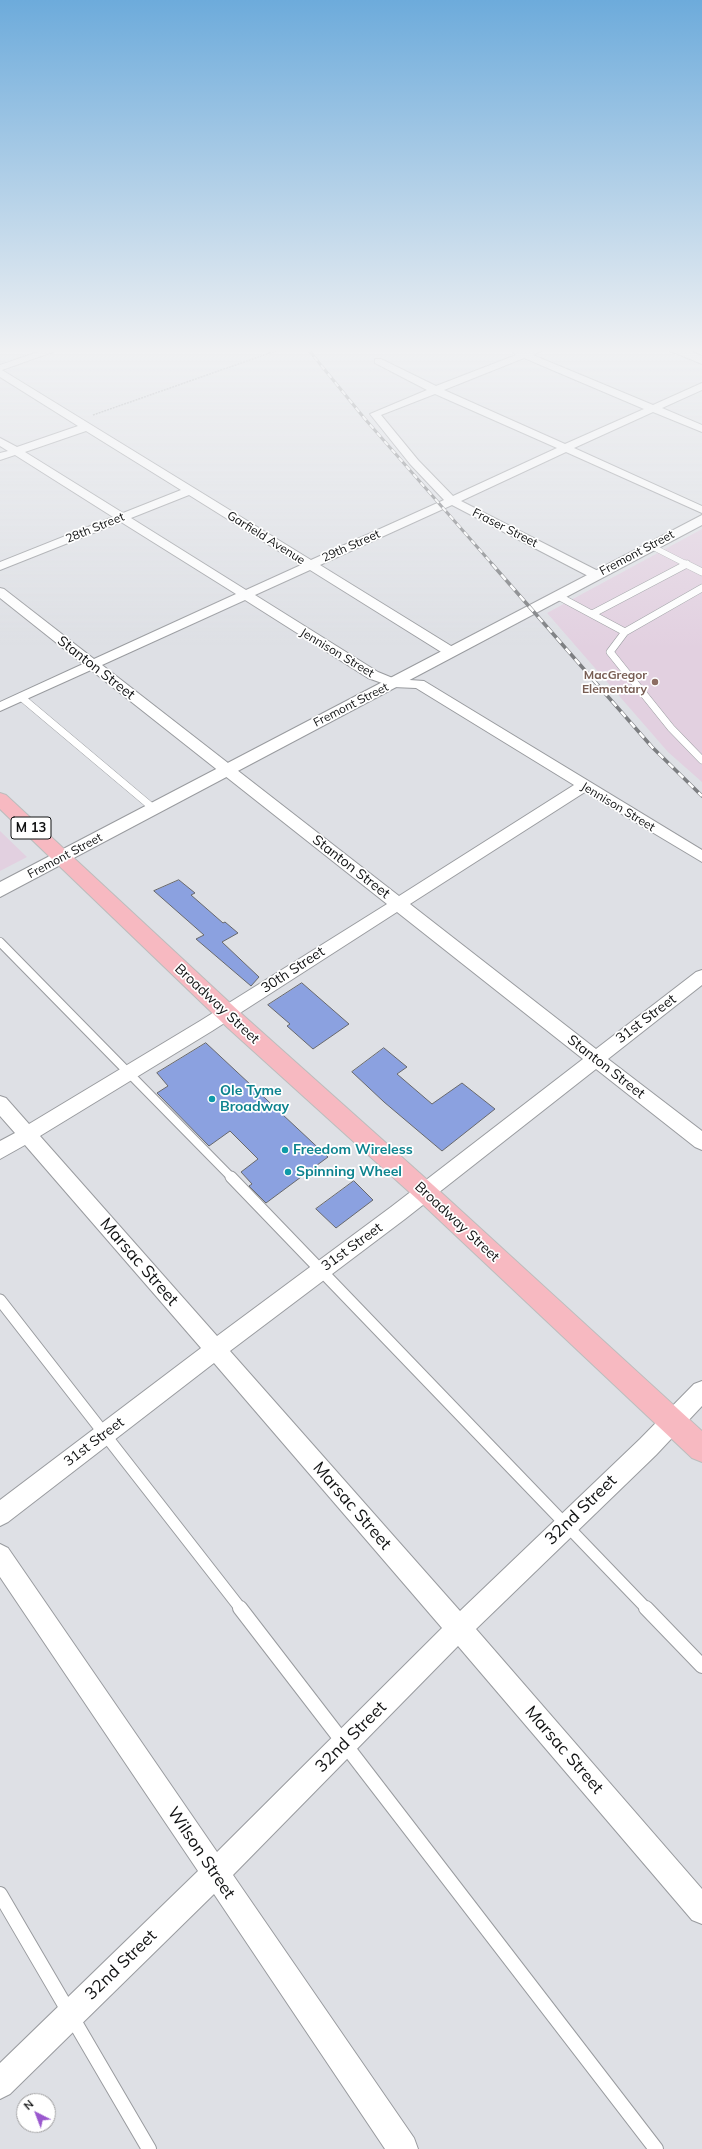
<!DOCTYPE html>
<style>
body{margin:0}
#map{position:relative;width:702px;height:2149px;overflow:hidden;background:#dee0e5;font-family:Mulish,sans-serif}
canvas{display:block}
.north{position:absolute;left:16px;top:2093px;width:40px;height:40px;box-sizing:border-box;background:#fff;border:1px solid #a0a0a1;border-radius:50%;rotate:318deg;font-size:11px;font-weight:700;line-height:16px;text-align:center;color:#111213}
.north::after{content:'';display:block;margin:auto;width:14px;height:18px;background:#9a58ce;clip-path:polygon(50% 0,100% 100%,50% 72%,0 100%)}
</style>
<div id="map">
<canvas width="702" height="2149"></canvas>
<div class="north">N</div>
</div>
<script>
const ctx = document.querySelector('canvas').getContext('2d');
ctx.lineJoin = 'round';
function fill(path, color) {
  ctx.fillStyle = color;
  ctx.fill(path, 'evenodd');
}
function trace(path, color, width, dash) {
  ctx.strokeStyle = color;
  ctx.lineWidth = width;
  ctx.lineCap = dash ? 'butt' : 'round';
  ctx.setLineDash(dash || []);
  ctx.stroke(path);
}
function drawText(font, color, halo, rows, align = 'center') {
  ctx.font = font + ' Mulish,sans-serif';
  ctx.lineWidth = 3.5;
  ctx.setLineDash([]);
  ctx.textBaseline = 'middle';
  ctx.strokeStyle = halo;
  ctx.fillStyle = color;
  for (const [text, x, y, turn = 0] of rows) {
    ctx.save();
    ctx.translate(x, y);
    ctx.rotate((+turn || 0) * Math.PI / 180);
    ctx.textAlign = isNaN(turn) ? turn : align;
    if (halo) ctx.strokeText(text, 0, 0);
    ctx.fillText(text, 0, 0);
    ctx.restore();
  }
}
fill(new Path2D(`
 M702,529V782L668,752L547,613Z
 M0,831L27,857L0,871Z`), '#e2d0e0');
const building = new Path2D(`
 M179,880L195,893L191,895L223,923L225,922L238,933L222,942L259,977L251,986L196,939L204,935L154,891Z
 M302,983L349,1024L313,1049L287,1026L290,1024L268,1005Z
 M206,1043L328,1157L266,1203L249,1186L252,1184L241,1172L258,1159L230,1131L209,1146L157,1093L168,1086L157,1073Z
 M384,1048L407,1067L397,1074L432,1104L462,1083L495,1109L442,1151L384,1102L352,1072Z
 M354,1181L373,1200L336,1228L316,1209Z`);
fill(building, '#8ba1e0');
trace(building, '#67686c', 1);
const serviceFar4 = new Path2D(`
 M651,546L688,565
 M686,565L687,564`);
const serviceFar3 = new Path2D(`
 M686,564L702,572
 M558,596L625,632L702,588
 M592,614L687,564
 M625,632L610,652L671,728L702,760
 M21,697L153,808`);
const serviceFar2 = new Path2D(`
 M0,942L232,1178`);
const serviceFar1 = new Path2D(`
 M231,1177L647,1609
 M0,1300L241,1609`);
const service = new Path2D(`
 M240,1608L656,2149
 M646,1608L702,1666
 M0,1894L149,2149`);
const minor = new Path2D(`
 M49,348H64L2,370L311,560L444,500L410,464L370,414L427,390L375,363V359H381L436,386L516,355L513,352L515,350L524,351L532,348H546L533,355L653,405L702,383V390L662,408L702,425V432L653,412L574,448L702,506V513L566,452L461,501L600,572L602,575L600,578H592L452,505L320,565L456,649L458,652L456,655H446L310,570L255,595L378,672L395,679L424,681L702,850V862L585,792L410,904L596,1049L696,972L702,970V985L608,1059L702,1131V1150L695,1147L596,1069L405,1219L230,1351L460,1611L640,1439L694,1384L702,1381V1406L656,1455L476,1629L702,1889V1924L692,1920L458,1646L233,1875L414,2138L418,2149H385L214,1894L10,2094L0,2099V2063L198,1871L0,1577V1544L8,1548L217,1852L442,1628L214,1363L8,1522L0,1526V1500L201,1348L25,1145L0,1159V1141L15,1133L0,1116V1096L6,1098L29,1124L200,1021L387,904L91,670L0,711V702L83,664L0,598V588L4,589L94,659L236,594L121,522L0,570V562L113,517L15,455L0,460V453L8,451L0,446V438L17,447L78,426L0,377V365ZM524,358L644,409L565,444L444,390ZM435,394L557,448L453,496L418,460L381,415ZM86,431L181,490L123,513L25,452ZM189,495L301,565L246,590L131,518ZM245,600L368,678L393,687L416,688L574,785L399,896L102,665ZM397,912L583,1059L391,1207L217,1336L40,1136L212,1031Z`);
const tertiary = new Path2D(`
 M666,348H683L702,356V364L668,350Z
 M702,515V525L0,897V882Z`);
const primary = new Path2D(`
 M0,793L6,795L244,1016L433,1185L702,1431V1462L692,1458L417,1199L228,1028L0,809Z`);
trace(serviceFar4, '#999b9f', 6);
trace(serviceFar3, '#999b9f', 8);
trace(serviceFar2, '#999b9f', 10);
trace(serviceFar1, '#999b9f', 13);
trace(service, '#999b9f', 16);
trace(minor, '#999b9f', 2);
trace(tertiary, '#999b9f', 2);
trace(primary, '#bcbdbd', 2);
trace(new Path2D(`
 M93,415L284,348`), '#9c9ea2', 1.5, [2, 1]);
trace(serviceFar4, '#fff', 5.5);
trace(serviceFar3, '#fff', 7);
trace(serviceFar2, '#fff', 8);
trace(serviceFar1, '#fff', 11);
trace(service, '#fff', 14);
fill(minor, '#fff');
fill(tertiary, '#fff');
fill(primary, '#f7b9c1');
const railFar1 = new Path2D(`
 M307,348L365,419L493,565`);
const rail = new Path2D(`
 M492,564L652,747L702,796`);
trace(railFar1, '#7c7e81', 3);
trace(rail, '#7c7e81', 3.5);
trace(railFar1, '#fff', 2, [5.5]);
trace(rail, '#fff', 2.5, [7]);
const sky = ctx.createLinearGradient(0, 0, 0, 649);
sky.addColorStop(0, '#6dabdb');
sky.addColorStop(0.54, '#f0f1f3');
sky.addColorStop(1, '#f0f1f300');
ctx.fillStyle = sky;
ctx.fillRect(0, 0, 702, 649);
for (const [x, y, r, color] of [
 [655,682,4,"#8d6e63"],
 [212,1099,4,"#0f9aa8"],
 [285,1150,4,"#0f9aa8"],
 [288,1172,4,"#0f9aa8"]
]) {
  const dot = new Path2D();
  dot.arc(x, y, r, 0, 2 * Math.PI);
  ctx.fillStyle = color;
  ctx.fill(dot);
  trace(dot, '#fff', 1.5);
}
drawText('12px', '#111213', '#fff', [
 ["28th Street",95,528,-22],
 ["Fraser Street",505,528,27],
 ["Garfield Avenue",266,538,32],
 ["29th Street",351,546,-24],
 ["Fremont Street",637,553,-28],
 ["Jennison Street",337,653,31],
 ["Fremont Street",351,705,-27],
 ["Jennison Street",618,807,31],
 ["Fremont Street",65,856,-28]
]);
drawText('bold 12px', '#785e54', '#fff', [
 ["MacGregor",647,675],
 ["Elementary",647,689]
], 'right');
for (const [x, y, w] of [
 [31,828,40]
]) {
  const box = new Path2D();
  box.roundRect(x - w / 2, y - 11, w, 22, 3);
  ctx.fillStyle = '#fff';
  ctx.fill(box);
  trace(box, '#111213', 1);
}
drawText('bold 13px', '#111213', null, [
 ["M 13",31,828]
]);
drawText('14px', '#111213', '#fff', [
 ["Stanton Street",96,668,38],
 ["Stanton Street",351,867,38],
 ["30th Street",293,970,-33],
 ["Broadway Street",217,1004,43],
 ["31st Street",646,1019,-37],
 ["Stanton Street",606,1067,38],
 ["Broadway Street",457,1222,43],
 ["31st Street",352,1247,-36],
 ["31st Street",94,1442,-37]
]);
drawText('bold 14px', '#0d838f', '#fff', [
 ["Ole Tyme",220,1091],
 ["Broadway",220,1107],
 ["Freedom Wireless",293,1150],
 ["Spinning Wheel",296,1172]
], 'left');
drawText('17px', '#111213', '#fff', [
 ["Marsac Street",139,1262,49],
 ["Marsac Street",352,1506,49],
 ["32nd Street",581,1510,-44],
 ["32nd Street",351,1737,-45],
 ["Marsac Street",564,1750,49],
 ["Wilson Street",201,1853,56],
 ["32nd Street",121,1965,-44]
]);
</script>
